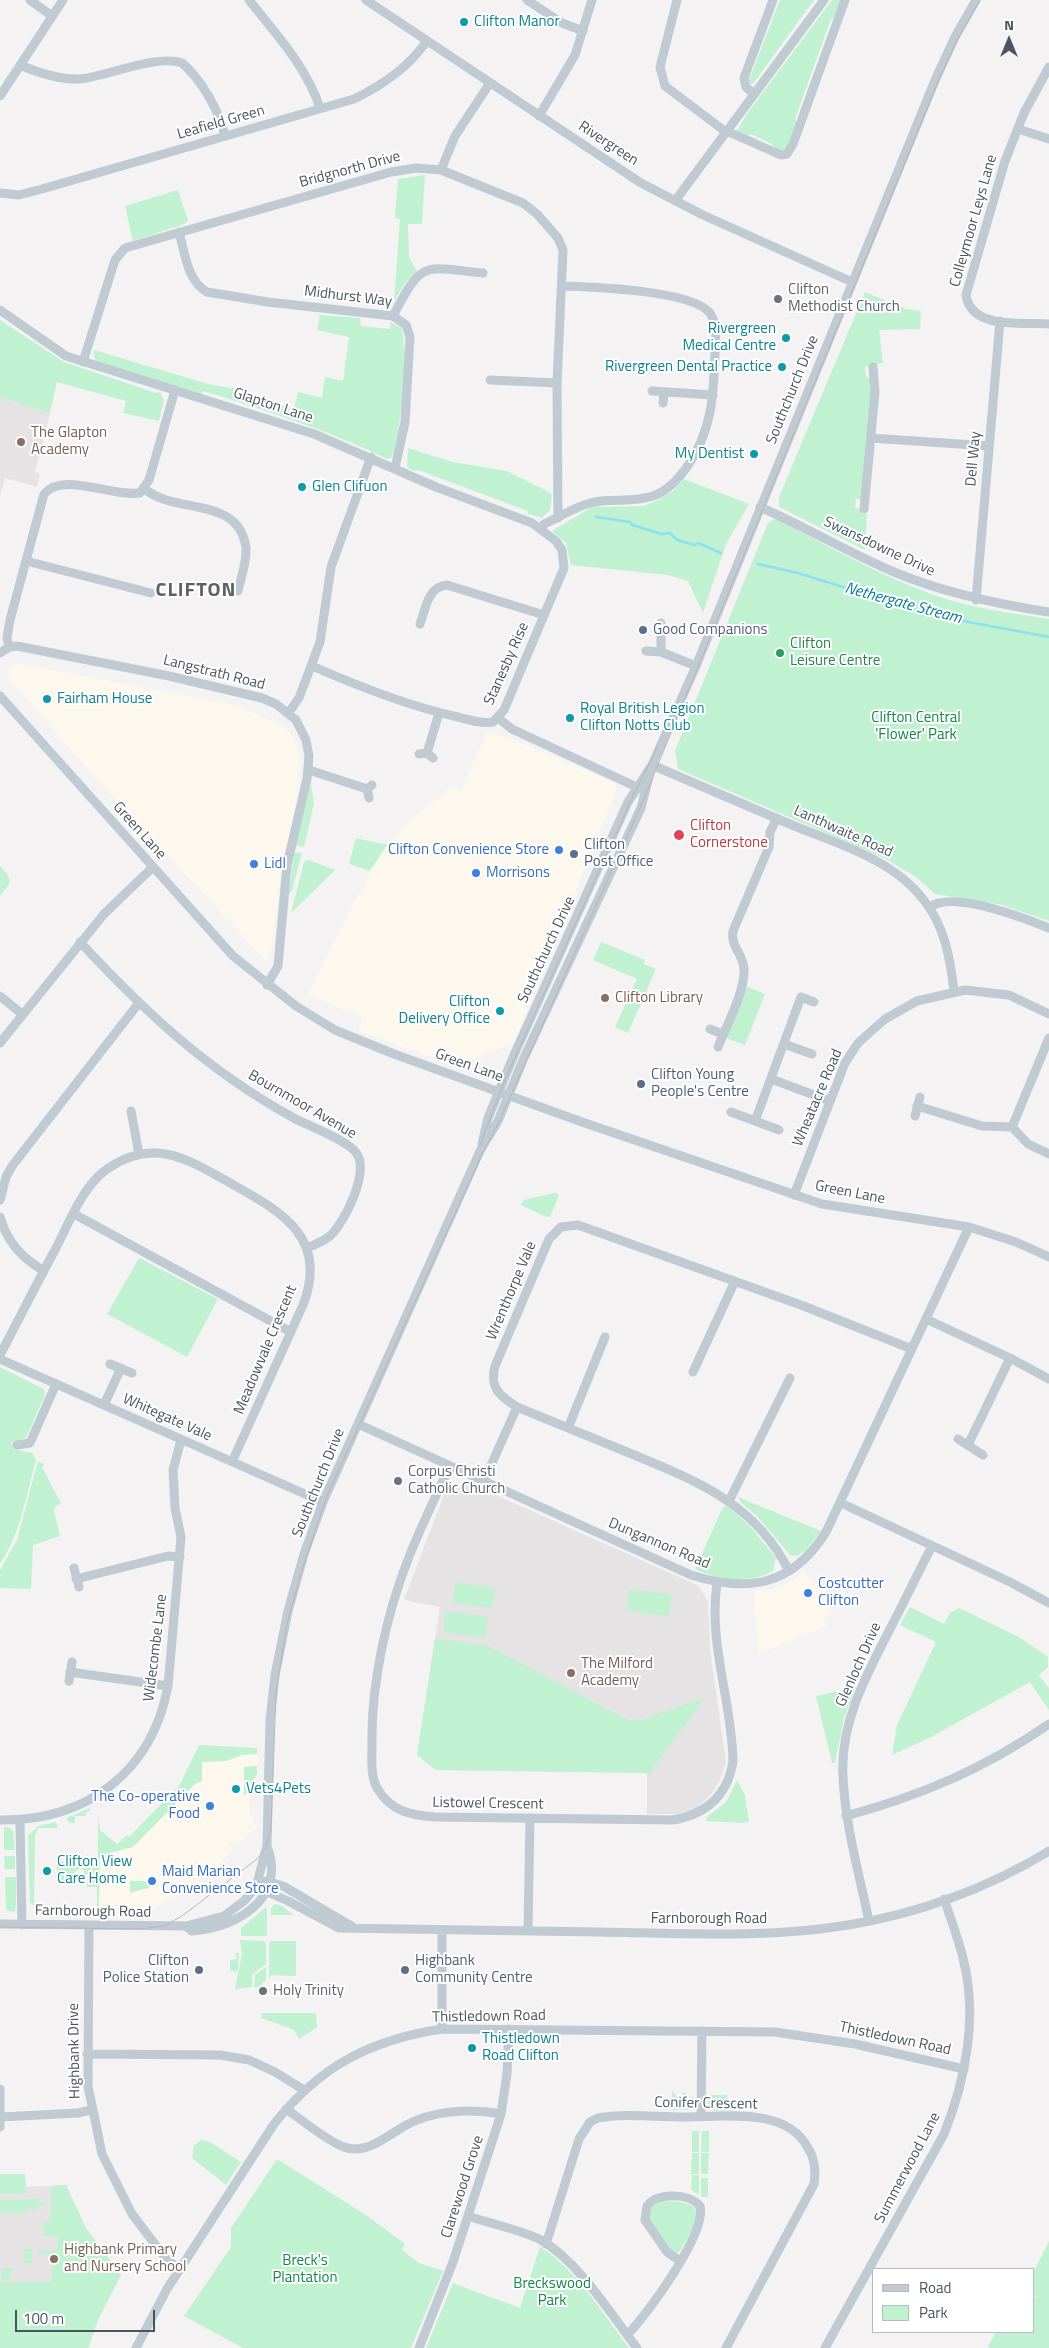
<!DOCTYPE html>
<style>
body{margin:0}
#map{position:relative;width:1049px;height:2348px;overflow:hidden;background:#f4f2f2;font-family:"Titillium Web",sans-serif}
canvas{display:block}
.legend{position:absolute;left:872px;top:2268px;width:162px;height:65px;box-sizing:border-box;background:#fff;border:1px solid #b6bbc0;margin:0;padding:6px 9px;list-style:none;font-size:15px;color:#485661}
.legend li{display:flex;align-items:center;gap:10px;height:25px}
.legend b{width:25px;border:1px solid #b6bbc0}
.north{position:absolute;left:984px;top:15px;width:50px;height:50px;-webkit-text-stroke:4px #fff;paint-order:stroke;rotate:0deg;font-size:14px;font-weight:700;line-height:20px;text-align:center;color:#485661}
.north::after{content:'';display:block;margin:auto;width:18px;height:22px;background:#485661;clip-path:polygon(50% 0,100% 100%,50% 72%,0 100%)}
.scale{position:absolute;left:15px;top:2310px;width:140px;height:22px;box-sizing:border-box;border:2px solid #485661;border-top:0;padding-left:6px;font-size:15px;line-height:18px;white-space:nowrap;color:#485661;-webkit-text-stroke:4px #fff;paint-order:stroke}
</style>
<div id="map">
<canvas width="1049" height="2348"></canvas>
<ul class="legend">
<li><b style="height:6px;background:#bfcad2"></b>Road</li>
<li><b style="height:14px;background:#c0f2d1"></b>Park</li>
</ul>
<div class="north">N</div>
<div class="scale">100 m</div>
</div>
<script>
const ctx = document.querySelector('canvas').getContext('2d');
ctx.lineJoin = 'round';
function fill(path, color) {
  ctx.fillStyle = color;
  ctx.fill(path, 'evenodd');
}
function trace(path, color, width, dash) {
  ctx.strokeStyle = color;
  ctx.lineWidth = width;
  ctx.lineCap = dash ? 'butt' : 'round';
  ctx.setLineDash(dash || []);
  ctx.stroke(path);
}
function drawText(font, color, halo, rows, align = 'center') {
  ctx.font = font + ' "Titillium Web",sans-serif';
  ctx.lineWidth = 4;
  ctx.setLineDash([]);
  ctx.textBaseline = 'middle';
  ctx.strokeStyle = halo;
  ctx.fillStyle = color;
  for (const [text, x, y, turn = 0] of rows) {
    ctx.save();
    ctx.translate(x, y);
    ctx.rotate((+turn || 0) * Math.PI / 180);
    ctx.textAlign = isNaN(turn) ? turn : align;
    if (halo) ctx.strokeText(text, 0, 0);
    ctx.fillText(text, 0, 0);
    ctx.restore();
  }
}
fill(new Path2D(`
 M16,663L230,704L281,724L293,737L300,756L299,786L278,893L272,946L267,962L91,773L6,674Z
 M488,731L536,749L614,783L617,789L514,1043L456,1066L358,1031L362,1017L308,995L354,901L365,887L370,871L387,845L415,816L454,785L460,792Z
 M803,1571L827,1594L831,1613L822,1618L827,1626L758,1654L754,1590H771L794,1580Z
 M257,1754V1774L250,1787L249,1813L255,1819L252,1822L257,1827L238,1846L233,1842L229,1845L234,1850L200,1883L197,1881L186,1893L183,1891L173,1898L159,1904L160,1906L140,1912L111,1913L109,1911L108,1913H99V1855L120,1852L195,1784H199L202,1762L226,1761L242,1755Z`), '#fdf8ed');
fill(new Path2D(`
 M0,397L50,413L35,472L40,474L37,487L5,478L0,496Z
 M467,1482L699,1586L708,1602L710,1649L726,1762L720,1780L711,1795L695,1809L676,1814H647V1773L436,1770L417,1755L440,1607L404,1600L445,1492Z
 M0,2174H25L26,2187L66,2185L86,2228L121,2275L98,2320L88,2348H0Z`), '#e5e3e4');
fill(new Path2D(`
 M780,0H814L753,84H750L749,80Z
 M832,0H842L836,17L831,19L795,119L797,124L789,145L782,152L773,148L772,144L751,134L748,136L737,131L746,115Z
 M425,175L422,224H408L409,257L417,271L406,282L394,301L400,219L395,218L398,179Z
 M178,190L188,221L182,225L133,241L125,206Z
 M865,292L906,309L921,311L920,329L879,330L883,363L865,367L866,377L871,378L872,392L861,499H856L855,508L861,509V513L867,514L865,550L779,507V497Z
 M320,315L360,318L361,326L390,329L391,322L401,328C409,346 401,440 391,458L387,459C328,430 267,411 204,391L201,394L97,363L93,354L94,350L208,384L248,391L270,403L294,408L298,392L322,398L325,377L343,381L349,337L317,330Z
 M0,320L64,362L156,393L160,392L164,400L159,421L123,413L126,401L57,382L50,413L0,397Z
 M408,448L453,462L507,471L549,492L552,495L550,510L542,518L528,514V511L418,470L414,471L407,467Z
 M684,479L749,504L726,544L703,613L688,581L668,575L571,565L566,543L552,531L592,507L644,506L658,500L672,492Z
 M776,518C827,546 879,575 934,595C971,608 1010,613 1049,619V921L1002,905L935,894L916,877L884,858L678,769L675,751L768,523Z
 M311,784L314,803L304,847L295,845Z
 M356,838L387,845L370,871L349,864Z
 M294,852L302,853L292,891L289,893Z
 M308,860L335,870L291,913L304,862Z
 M0,866L8,875L10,883L0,896Z
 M601,942L645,960L644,964L656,969L628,1033L615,1027L637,979L593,960Z
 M746,986L765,994L745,1045L726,1038Z
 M555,1193L559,1195L550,1217L544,1216L521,1205L523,1200Z
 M139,1258L218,1299L187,1357L107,1314Z
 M0,1367L44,1389L45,1395L26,1438L11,1442L14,1449L32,1453L36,1460C26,1495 21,1533 0,1564Z
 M38,1461L44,1464L42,1467L61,1503L56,1506L54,1511L60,1536L33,1545L31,1589L0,1588V1570L17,1540Z
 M738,1497L821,1531L806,1550L797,1556L790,1555L758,1517L741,1503Z
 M727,1506L749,1525L776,1558L773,1571C749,1584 719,1581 695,1569L723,1507Z
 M455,1582L495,1588L492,1608L453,1603Z
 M629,1590L672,1594L669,1616L627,1611Z
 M910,1607L944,1624L950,1613L959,1608L1019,1637L1048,1657V1667L1039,1675L1049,1688V1710L1030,1682L933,1736L892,1755L897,1725L936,1642L900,1625Z
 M446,1611L488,1617L485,1638L443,1632Z
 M435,1638L488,1646L628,1720H641L705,1697L647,1777V1773L436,1770L417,1755Z
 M856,1687L844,1718L835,1763H832L816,1696Z
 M199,1745L257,1748V1754L242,1755L226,1761L202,1762V1781L195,1784L133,1847L100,1855L99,1906L94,1912H74L75,1907H97V1887H87V1884L94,1863L98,1862V1816L100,1830L117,1844L127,1835L129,1837L179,1786Z
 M257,1766V1774L244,1797V1767Z
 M737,1780L745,1795L749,1821L744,1823L706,1821L707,1817L726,1802Z
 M90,1808V1811L86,1812V1816H75V1823H70L66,1818Z
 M56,1822L58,1828H38L35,1836L34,1904L38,1908H52V1911L42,1910L40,1913L30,1902L28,1836L38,1826Z
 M4,1827L10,1828L13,1831L15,1850H4Z
 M4,1856H15V1869H5Z
 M57,1861L91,1863V1869L82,1881H79V1878L84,1875V1871L80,1868L74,1872L78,1877L76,1881H57Z
 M5,1877H16V1908L14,1912L6,1910Z
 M130,1881H145L151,1887L130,1893Z
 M275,1904L282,1906L294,1915H271V1908Z
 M265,1908L267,1909V1936H241V1928Z
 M240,1940L264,1941L266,1943V1964L252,1975V1987L235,1989L242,1953Z
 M271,1941H296V1976L271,1975L269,1980V1943Z
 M236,1953H239L238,1970L235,1973V1971H230V1960L236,1959Z
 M266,1967V1980L262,1983L264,1987H254L255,1975Z
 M262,2013H316L317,2027L299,2039L294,2030L261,2018Z
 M672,2091L679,2099H682V2093H686V2097H694L693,2106L688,2110H672Z
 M708,2095H727L729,2109L725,2111L712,2110L708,2105Z
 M692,2131H699V2152H692Z
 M702,2131H709V2152H701Z
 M201,2140L210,2142L241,2162L226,2185L192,2158L194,2146Z
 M692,2153H699V2174H691Z
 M701,2153H709L708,2174H701Z
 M277,2159L366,2215L405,2244L402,2250L419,2263L443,2271L411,2348H243L184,2316L231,2247V2228Z
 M0,2174H25L26,2193L0,2194Z
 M692,2175H699V2195L691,2190Z
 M701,2178H708V2197H701Z
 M66,2185L86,2228L121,2275L98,2320L88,2348H0V2282H51L52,2254H39V2251H58L57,2236H44V2221H51V2186Z
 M37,2199L45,2206H38L37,2210H25V2213H0V2200Z
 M662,2201C711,2201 699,2217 681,2250L677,2253L672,2252L648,2218L652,2205Z
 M1049,2241V2348H990L988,2346L996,2332H1033V2296L1042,2300L1033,2295V2273Z
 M540,2247C577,2270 603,2314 629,2348H426L453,2283L520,2308Z
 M24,2249H32V2263H24Z
 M2,2268H12L9,2280H0Z`), '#c0f2d1');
trace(new Path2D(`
 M596,517L630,522L632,525L662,534L670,533L677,540L695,545L698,543L721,553
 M758,564L798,573L937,616L1049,637`), '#8be0f1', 2.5);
trace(new Path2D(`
 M30,0L52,16
 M249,0C276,34 306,66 320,108
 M366,0L641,183L703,215L852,282
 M527,0L562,23L583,31
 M677,0L660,67L665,86L722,129L781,155L787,154L793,144L845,0
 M20,65C39,73 60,80 80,79C108,76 156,54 182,63C202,80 219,111 225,136
 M1049,67L1024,113L1005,161L966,295C971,330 1022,322 1049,324
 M754,94L746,87L744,78L773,0
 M0,96L63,0
 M539,116L575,55L592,0
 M1018,129L1049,139
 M441,170L455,136L490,83
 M0,193L19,195L42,189L354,99C383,85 408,68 426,42
 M675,201L824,0
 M179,232C185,253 187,281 207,292L268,302L393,316L406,325L410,337L405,422L395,468
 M0,310L66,356L314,434L436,487L532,523L556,541L562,550L564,568L504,710L493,722C481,724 470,720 458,717C408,706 360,687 312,666
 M393,316C423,259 422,267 483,273
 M83,362L115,260L125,248L391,172L416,168L441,170L523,203L537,214L558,238L563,250L557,383L558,518
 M490,380L557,383
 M652,391L713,395
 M663,403L664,392
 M871,438L989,446
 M145,489C175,515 239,495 246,548C247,561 241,578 238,591
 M760,507C806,527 849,553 894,572C944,593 996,604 1049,612
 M864,509L875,392L873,367
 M541,529L544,524C562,516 581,503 601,501C619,499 635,502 653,496C668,491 678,479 687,467C717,424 713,382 716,332C715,325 714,319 710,313C691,290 593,287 563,286
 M26,561L151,593
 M976,600L1000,321
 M661,623V652L696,666
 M420,624C426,609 427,587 447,585L544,615
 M9,647L7,638L10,620L44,494C63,471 110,497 140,493L149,480L175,390
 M646,651L661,652
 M0,653L9,647L17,646L169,676L262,698L276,704L296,720L306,740L309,756L307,779L287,865L278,966L267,985
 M0,696L233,956L296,1006L335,1030L394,1054L582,1122L822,1204L969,1227L1016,1242L1049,1257
 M289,712L299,698L320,642L331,567L371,457
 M498,718L512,729L641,789
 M427,753L439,713
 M419,754L427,753L433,758
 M652,765C699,785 746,805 792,825C838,844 892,859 923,899C945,926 950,958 954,991
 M309,770L367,789
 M369,798L367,789L372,785
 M930,907C953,890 1024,918 1049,928
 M80,942C145,1012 207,1070 292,1117C306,1125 350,1141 357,1154C369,1173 345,1222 330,1236C324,1241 314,1245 307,1248
 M0,996L22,1014
 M710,1029L723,1034
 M0,1043L104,914L153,867
 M784,1044L812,1054
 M718,1047C726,1027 745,991 744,970C744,955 730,946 733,931L769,847L770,832L777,818
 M771,1079L830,1101
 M917,1106L982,1126L1012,1127
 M131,1111L139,1154
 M731,1112L779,1130
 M915,1116L920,1097
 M755,1121L801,997L814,1002
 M1012,1127L1049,1038
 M1012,1127L1028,1144L1049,1154
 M482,1144L488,1118L514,1055L628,802L652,765L696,666L936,78L955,37L976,0
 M794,1195L845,1063L858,1043L885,1019L917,1001L965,990L1009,995L1049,1014
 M0,1200L6,1177L12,1166L138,1004
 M74,1214L291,1332
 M0,1217C7,1242 22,1258 44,1271
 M926,1319L1010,1358L1049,1379
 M0,1355C19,1319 37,1283 56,1248C70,1221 82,1187 107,1169C154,1136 189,1160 232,1184C282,1212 329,1238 303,1305L232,1462
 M0,1359L323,1502
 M110,1364L132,1373
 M693,1372L735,1281
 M104,1405L121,1368
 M358,1424L691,1575C748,1593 792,1586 826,1532L969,1227
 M568,1428L605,1337
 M958,1439L983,1455
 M17,1445L30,1443L56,1384
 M968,1445L1010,1358
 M450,1466C436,1496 421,1526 409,1557C387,1612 371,1683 372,1743C372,1757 370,1775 377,1788C391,1812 411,1815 435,1817L672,1820C706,1815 728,1795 733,1761C732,1701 708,1644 717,1583
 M484,1481L517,1407
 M729,1501L790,1378
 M841,1503L1010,1582L1049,1603
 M74,1568L79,1587
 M789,1571C755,1502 694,1480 627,1452C590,1437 554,1422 517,1407C500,1396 489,1388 495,1366L549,1239L561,1227L578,1225L801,1305L912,1349
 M76,1579L168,1556L180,1557
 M70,1672L168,1686
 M69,1681L72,1662
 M846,1816C922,1795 984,1769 1049,1724
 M0,1820C87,1821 152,1772 168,1686L181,1537L175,1508L173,1470L181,1440
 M20,1821L22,1925
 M266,1881L283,1886L353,1927
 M256,1887L288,1901L339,1928C426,1930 513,1931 599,1932C682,1933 766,1939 848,1925C917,1914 989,1888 1049,1851
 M869,1921C859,1873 845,1825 843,1776C840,1724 865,1678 888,1633C903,1604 917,1575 932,1546
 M0,1924L186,1926L224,1916L244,1901L256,1887L267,1846L270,1720L275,1675L288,1611L304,1554L323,1502L480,1151L498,1121L523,1060L641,808L652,765
 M89,1925L88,2086L102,2154L132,2214L167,2260L180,2269
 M186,1926L192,1931C237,1928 287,1898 267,1846
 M442,1930V2029
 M528,1931L530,1818
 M87,2054L220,2055L249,2060L275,2072L304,2090
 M0,2089V2127
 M286,2109C299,2118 330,2143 344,2147C370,2157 394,2128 417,2120C443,2110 474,2109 501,2114
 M1,2117L78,2113L91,2110
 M701,2117L702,2031
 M468,2216C491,2224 519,2229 541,2240C579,2262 610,2313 637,2348
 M546,2244L579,2139L590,2122L598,2118C625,2113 655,2117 682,2117C722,2117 786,2106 808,2148C815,2159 816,2171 814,2184L726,2348
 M627,2335C647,2315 707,2233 700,2206C689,2193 657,2192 647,2206L645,2220L667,2252L680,2261
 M136,2348L167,2289L274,2124C320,2066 370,2040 442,2029L775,2032L855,2044L964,2069
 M419,2348L453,2262L501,2114L507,2074L509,2029
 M825,2348L944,2134C966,2079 978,2016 963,1958C958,1938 951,1919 944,1899`), '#bfcad2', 9);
trace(new Path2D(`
 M480,1145L505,1080L633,796L658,746
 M0,1927L140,1929L164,1926L182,1916L257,1859L266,1848L271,1829L276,1693L287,1624L302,1570L327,1496L483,1152L499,1122L643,801L938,82L956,42L980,0`), '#b4b7bc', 1);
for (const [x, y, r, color] of [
 [464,22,5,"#0f9aa8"],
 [778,299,5,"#6b7280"],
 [786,338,5,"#0f9aa8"],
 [782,367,5,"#0f9aa8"],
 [21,442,5,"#8d6e63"],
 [754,454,5,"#0f9aa8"],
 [302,487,5,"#0f9aa8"],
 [643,630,5,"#5c6f8a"],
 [780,653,5,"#2e9e5b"],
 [47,699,5,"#0f9aa8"],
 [570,718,5,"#0f9aa8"],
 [679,835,6,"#e0444e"],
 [559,850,5,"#3f7fe0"],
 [574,854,5,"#5c6f8a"],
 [254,864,5,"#3f7fe0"],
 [476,873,5,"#3f7fe0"],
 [605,998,5,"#8d6e63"],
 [500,1011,5,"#0f9aa8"],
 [641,1084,5,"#5c6f8a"],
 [398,1481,5,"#6b7280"],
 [808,1593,5,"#3f7fe0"],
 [571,1673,5,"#8d6e63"],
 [236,1789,5,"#0f9aa8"],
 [210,1806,5,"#3f7fe0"],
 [47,1871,5,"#0f9aa8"],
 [152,1881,5,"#3f7fe0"],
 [199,1970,5,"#5c6f8a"],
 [405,1970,5,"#5c6f8a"],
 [263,1991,5,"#6b7280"],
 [472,2048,5,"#0f9aa8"],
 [54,2259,5,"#8d6e63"]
]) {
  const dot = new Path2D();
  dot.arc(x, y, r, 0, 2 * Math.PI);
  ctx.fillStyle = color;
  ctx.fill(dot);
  trace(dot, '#fff', 2);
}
drawText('15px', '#0d838f', '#fff', [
 ["Clifton Manor",474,22],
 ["Rivergreen",776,329,"right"],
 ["Medical Centre",776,346,"right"],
 ["Rivergreen Dental Practice",772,367,"right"],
 ["My Dentist",744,454,"right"],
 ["Glen Clifuon",312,487],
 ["Fairham House",57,699],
 ["Royal British Legion",580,709],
 ["Clifton Notts Club",580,726],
 ["Clifton",490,1002,"right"],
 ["Delivery Office",490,1019,"right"],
 ["Vets4Pets",246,1789],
 ["Clifton View",57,1862],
 ["Care Home",57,1879],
 ["Thistledown",482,2039],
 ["Road Clifton",482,2056]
], 'left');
drawText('15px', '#485661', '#fff', [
 ["Leafield Green",221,123,-16],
 ["Rivergreen",608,144,33],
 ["Bridgnorth Drive",350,170,-15],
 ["Colleymoor Leys Lane",974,221,-74],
 ["Midhurst Way",348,297,7],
 ["Southchurch Drive",793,390,-68],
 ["Glapton Lane",273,406,18],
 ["Dell Way",974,459,-85],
 ["Swansdowne Drive",879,547,25],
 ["Stanesby Rise",507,664,-66],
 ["Langstrath Road",214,673,14],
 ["Green Lane",139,831,48],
 ["Lanthwaite Road",843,832,24],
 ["Southchurch Drive",547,950,-65],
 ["Green Lane",469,1066,20],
 ["Wheatacre Road",818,1098,-67],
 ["Bournmoor Avenue",302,1105,30],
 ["Green Lane",850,1193,11],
 ["Wrenthorpe Vale",512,1291,-67],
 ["Meadowvale Crescent",266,1350,-67],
 ["Whitegate Vale",167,1418,24],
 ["Southchurch Drive",319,1483,-68],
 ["Dungannon Road",659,1544,23],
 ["Widecombe Lane",156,1648,-83],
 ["Glenloch Drive",859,1665,-66],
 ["Listowel Crescent",488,1804,1],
 ["Farnborough Road",93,1912,1],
 ["Farnborough Road",709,1919],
 ["Thistledown Road",489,2017,-1],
 ["Thistledown Road",895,2039,12],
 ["Highbank Drive",75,2051,-91],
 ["Conifer Crescent",706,2104,1],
 ["Summerwood Lane",908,2168,-62],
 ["Clarewood Grove",463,2187,-72]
]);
drawText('15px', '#5b616d', '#fff', [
 ["Clifton",788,290],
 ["Methodist Church",788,307],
 ["Corpus Christi",408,1472],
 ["Catholic Church",408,1489],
 ["Holy Trinity",273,1991]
], 'left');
drawText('15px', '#785e54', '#fff', [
 ["The Glapton",31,433],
 ["Academy",31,450],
 ["Clifton Library",615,998],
 ["The Milford",581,1664],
 ["Academy",581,1681],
 ["Highbank Primary",64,2250],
 ["and Nursery School",64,2267]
], 'left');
drawText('15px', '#4e5e75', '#fff', [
 ["Good Companions",653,630],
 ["Clifton",584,845],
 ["Post Office",584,862],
 ["Clifton Young",651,1075],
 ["People's Centre",651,1092],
 ["Clifton",189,1961,"right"],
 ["Police Station",189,1978,"right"],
 ["Highbank",415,1961],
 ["Community Centre",415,1978]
], 'left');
drawText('15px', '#27864d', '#fff', [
 ["Clifton",790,644],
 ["Leisure Centre",790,661]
], 'left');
drawText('15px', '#138849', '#fff', [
 ["Clifton Central",916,718],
 ["'Flower' Park",916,735],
 ["Breck's",305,2261],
 ["Plantation",305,2278],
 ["Breckswood",552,2284],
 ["Park",552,2301]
]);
drawText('15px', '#be3a42', '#fff', [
 ["Clifton",690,826],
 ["Cornerstone",690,843]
], 'left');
drawText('15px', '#366cbe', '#fff', [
 ["Clifton Convenience Store",549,850,"right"],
 ["Lidl",264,864],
 ["Morrisons",486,873],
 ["Costcutter",818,1584],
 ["Clifton",818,1601],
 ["The Co-operative",200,1797,"right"],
 ["Food",200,1814,"right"],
 ["Maid Marian",162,1872],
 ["Convenience Store",162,1889]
], 'left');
drawText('italic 16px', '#077e96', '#fff', [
 ["Nethergate Stream",903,604,15]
]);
ctx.letterSpacing = '1px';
drawText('bold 20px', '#5e6267', '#fff', [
 ["CLIFTON",196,591]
]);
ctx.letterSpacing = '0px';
</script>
